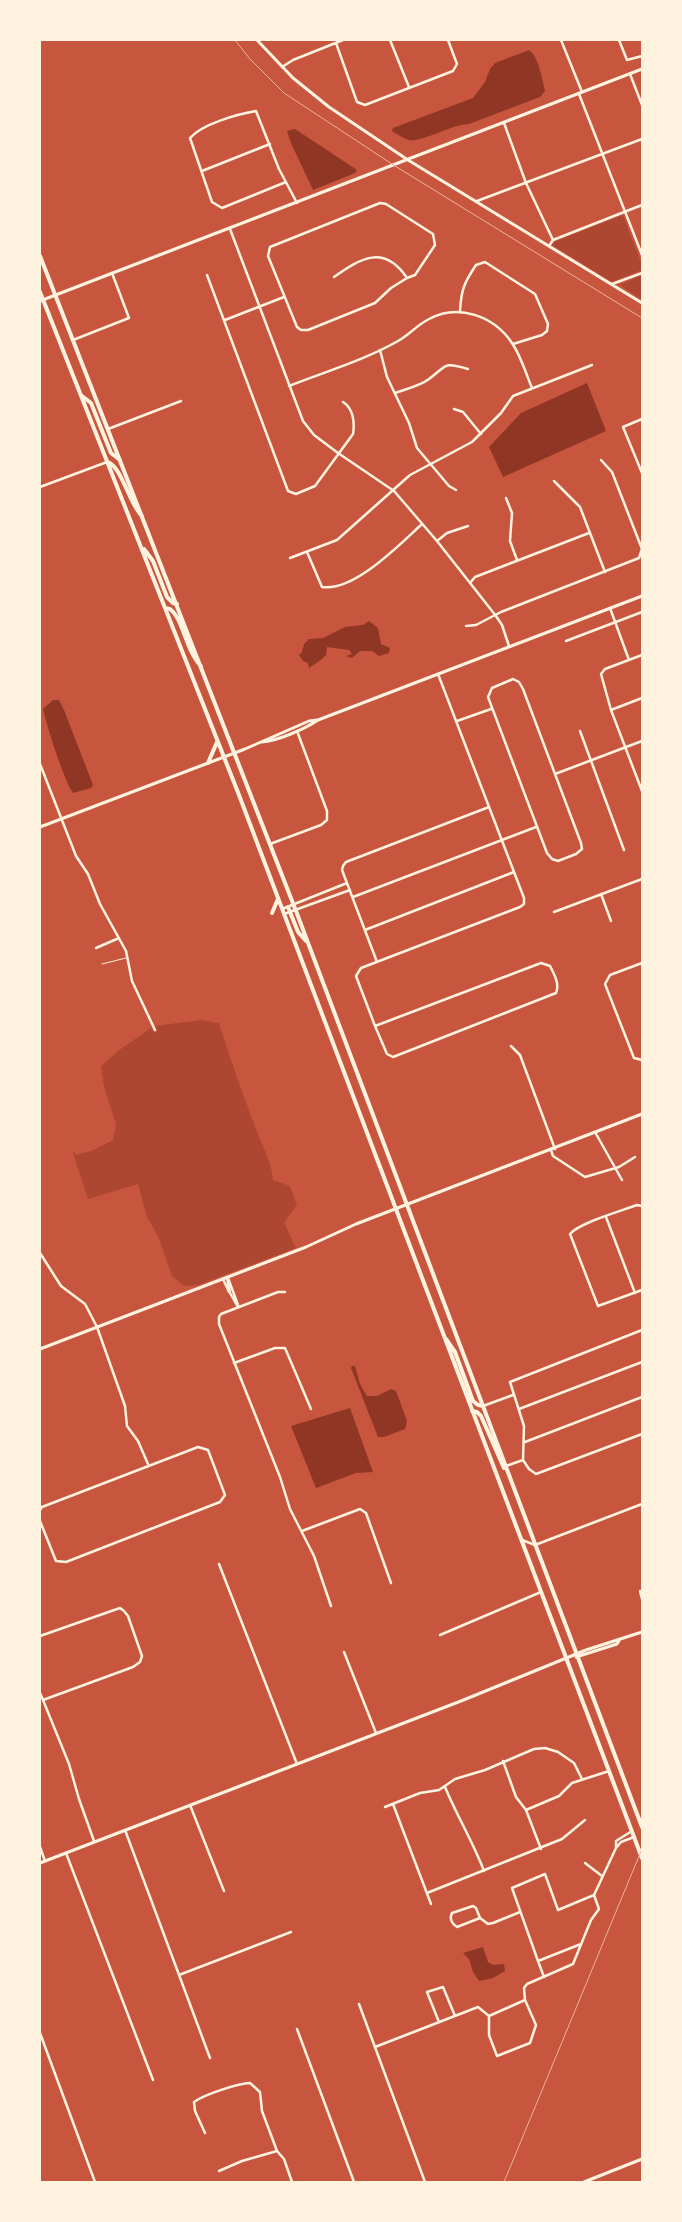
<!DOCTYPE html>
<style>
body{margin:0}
#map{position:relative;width:682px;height:2222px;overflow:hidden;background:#c8553d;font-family:"Space Grotesk",sans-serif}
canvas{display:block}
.frame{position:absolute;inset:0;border:41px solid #fff3e0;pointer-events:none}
</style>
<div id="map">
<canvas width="682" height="2222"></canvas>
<div class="frame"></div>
</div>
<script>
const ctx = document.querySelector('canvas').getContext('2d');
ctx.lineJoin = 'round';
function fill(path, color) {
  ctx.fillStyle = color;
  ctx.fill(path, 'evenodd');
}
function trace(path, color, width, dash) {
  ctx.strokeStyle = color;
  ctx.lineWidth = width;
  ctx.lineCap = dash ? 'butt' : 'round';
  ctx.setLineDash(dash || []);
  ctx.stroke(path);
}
fill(new Path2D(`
 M623,215L642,265V270L612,282L552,245L556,241Z
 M642,275V300L620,285Z
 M202,1020L219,1023C230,1059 243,1094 256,1129C262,1146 272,1162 273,1180L290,1186L297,1205L284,1223L296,1248L198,1285L184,1286L172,1276L158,1236L147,1217L138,1184L88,1199L72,1150L76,1155L91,1151L113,1140L116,1124L104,1087L101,1066L118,1051L151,1028L154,1033L158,1031L155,1026Z`), '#ae4732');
fill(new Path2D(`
 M529,50C539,57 542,79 545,91L540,97L469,124C452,124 421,143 409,140C403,138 397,134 392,131L393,128L473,98L485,82L490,69L495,63Z
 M295,129L357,170L355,173L313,190L291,143L287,131Z
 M587,383L606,431L503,477L489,447L521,413Z
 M369,621L378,628L381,644L390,648L389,653L379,656L372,651H360L352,658L346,656L352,654L349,650L327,647L326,655L322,659L309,668L308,663L303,661L299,655L302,652L304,644L309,639L323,638L345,627L363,625Z
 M53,700H59L64,710L93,785L91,788L73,793C65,783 46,724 43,709Z
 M352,1366H355L360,1384L367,1396H377L391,1389L396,1391L407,1421L405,1429L384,1437H378L351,1368Z
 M350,1408L373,1472L356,1473L316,1488L291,1426Z
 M483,1947L488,1962L493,1965L504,1964L505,1971L493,1978L479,1981L473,1972L469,1959L463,1953Z`), '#8f3625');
trace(new Path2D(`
 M102,964L126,958`), '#fff3e0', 1);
trace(new Path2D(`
 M390,40L409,87
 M561,40L582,92
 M619,40L627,60L642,56
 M336,43L357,102L365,105L453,71L457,64L448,40
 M282,67L293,60L343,40
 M630,74L642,105
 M579,94L642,255
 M504,123L526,183L553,240
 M202,171L270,144
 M286,182L222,208L212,202L190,138C202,124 238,114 256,111L279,169L297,203
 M477,201L642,139
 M380,203L386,204L433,234L435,245L415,275L407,278L391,288L375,303L308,330H301L297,327L268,256L270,247Z
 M230,229L303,421L314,435L338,453L394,491L437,541L496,616L502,625L509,646
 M549,246L553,240L642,205
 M207,275L288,491L296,494L315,486L353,434C355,422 353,408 343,402
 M334,277C361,258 384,244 407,278
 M612,284L642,273
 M460,312C461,290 464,283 476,265L485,262L535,294L548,324L547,331L542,335L513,344
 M225,320L284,297
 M73,340L129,318L112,273
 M380,350L387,377L409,423L417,448L449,486L456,490
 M289,386C324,372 365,360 398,341C409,335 417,325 429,319C458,303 494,316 512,343C521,356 526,374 532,388
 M395,393C406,389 420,386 429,379C447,366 442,361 468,369
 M454,409L463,412L481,434
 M642,419L623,427L642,473
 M108,429L181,401
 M554,481L580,507L605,572
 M40,487L107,462
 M506,498L512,513L510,541L517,560
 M437,541L447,533L468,526
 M307,552L322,587C354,592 400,544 422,524
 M290,558L337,540L410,475L472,442L501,413L513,396L592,365
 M470,583L475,577L589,533
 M610,608L629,660
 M466,626L476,625L501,612L639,558L642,549L612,472L601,460
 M566,641L642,612
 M642,655L605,669L601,674L611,710L642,791
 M513,679L519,682L523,689L581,843L582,849L576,854L558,861L552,859L547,853L488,697L492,688Z
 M611,710L642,698
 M457,721L491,709
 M580,731L624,850
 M40,764L76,856L88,874L100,904L126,951L132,981L155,1030
 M555,774L642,741
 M270,844L321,825L327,820V811L297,731
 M601,894L611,921
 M353,897L536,827
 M282,909L347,883
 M554,912L642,879
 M284,914L350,890
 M365,930L514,872
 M96,948L119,938
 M377,962L342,870L343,866L346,862L489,807
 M541,963L550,966C554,974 560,984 556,993L393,1057L387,1054L375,1026Z
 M642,963L610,975L605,984L634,1058L642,1060
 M375,1026L356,976L361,968L520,907L524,904V898L438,674
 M511,1046L520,1055L555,1149
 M595,1132L622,1180
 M551,1150L553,1156L585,1177L619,1167L635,1157
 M642,1206L637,1205C621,1211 579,1223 570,1234L598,1306L642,1290
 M606,1217L635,1293
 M40,1253L61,1286L85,1304L97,1327L125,1406L127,1426L138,1441L148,1464
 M227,1278L230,1293L238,1307
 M228,1278L238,1305
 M223,1279L229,1292
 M285,1292H278L221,1314L219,1317V1324L280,1477L290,1509L314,1556L331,1606
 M642,1330L510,1382L524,1426L523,1460L529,1469L536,1474L642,1434
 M234,1363L275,1348H285L311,1409
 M483,1406L513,1395
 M519,1409L642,1362
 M525,1442L642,1397
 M506,1466L523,1460
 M40,1510L42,1507L198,1447L208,1450L225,1495L220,1502L66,1562L56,1561L40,1521
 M302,1531L360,1509L366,1513L391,1583
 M522,1540L535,1545L642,1504
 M219,1564L297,1764
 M640,1591L642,1599
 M440,1635L541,1592
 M40,1636L120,1608L124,1611L128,1616L142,1656L140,1662L133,1667L43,1700L40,1693
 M344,1652L376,1733
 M43,1700L69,1764L79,1799L94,1841
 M503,1761L516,1797L526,1810L541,1849
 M445,1787C457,1816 473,1842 484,1871
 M393,1804L431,1904
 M190,1805L224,1891
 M385,1807L420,1793L439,1790L455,1779L485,1770L534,1749L545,1748L558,1752L574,1763L582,1779
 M526,1810L559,1796L572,1783L609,1771
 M125,1830L210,2058
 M40,1847L45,1861
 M616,1848V1841L632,1831
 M66,1853L153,2080
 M585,1863L602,1876
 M427,1893L562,1839L585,1820
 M480,1918L476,1908L473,1906L452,1913C449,1919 452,1924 457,1927L480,1918L488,1924L493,1923L520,1912
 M538,1961L512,1888L545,1874L558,1910L594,1895L616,1848L621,1842L634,1837
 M179,1975L291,1932
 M544,1977L538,1961L581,1944
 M359,2004L425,2182
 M489,2016V2035L497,2056L530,2043L536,2025L525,2000
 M439,2022L427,1992L443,1987L455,2016
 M297,2029L354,2182
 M40,2033L95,2182
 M375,2047L478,2007L489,2016L525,2000L524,1988L527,1984L573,1964L591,1920L599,1909L594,1895
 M205,2133L195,2111L194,2102C203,2095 239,2083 250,2083L260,2092L262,2111L277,2151L284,2159L292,2182
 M219,2171L242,2161L277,2151`), '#fff3e0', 2.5);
trace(new Path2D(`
 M257,40L293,78L329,107L408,160L642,303
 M40,301L642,69
 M262,742C277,741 305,729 318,720L642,596
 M40,827L245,749L309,721L317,720
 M40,1349L306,1247L356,1224L642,1114
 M576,1657L617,1644L619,1641
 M40,1863L461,1701L586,1650L642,1632
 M584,2182L642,2159`), '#fff3e0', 3);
trace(new Path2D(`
 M40,256L296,911L642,1827
 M40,292L239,795L642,1858
 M82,396L91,403L111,453L120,460
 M107,462C122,466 129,504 142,516
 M144,549L153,561L167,597L173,603L177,604
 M165,608L170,609C184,620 185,649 201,666
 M208,763L217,742
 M288,907L298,932L306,941
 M272,913L278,899
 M446,1339L455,1352L473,1401L478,1405L483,1406
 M472,1411L477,1412L481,1416L504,1468`), '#fff3e0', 4);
trace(new Path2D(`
 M235,40L250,59L284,93L395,166L642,318
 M504,2182L642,1849`), '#e9b49f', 1);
</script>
